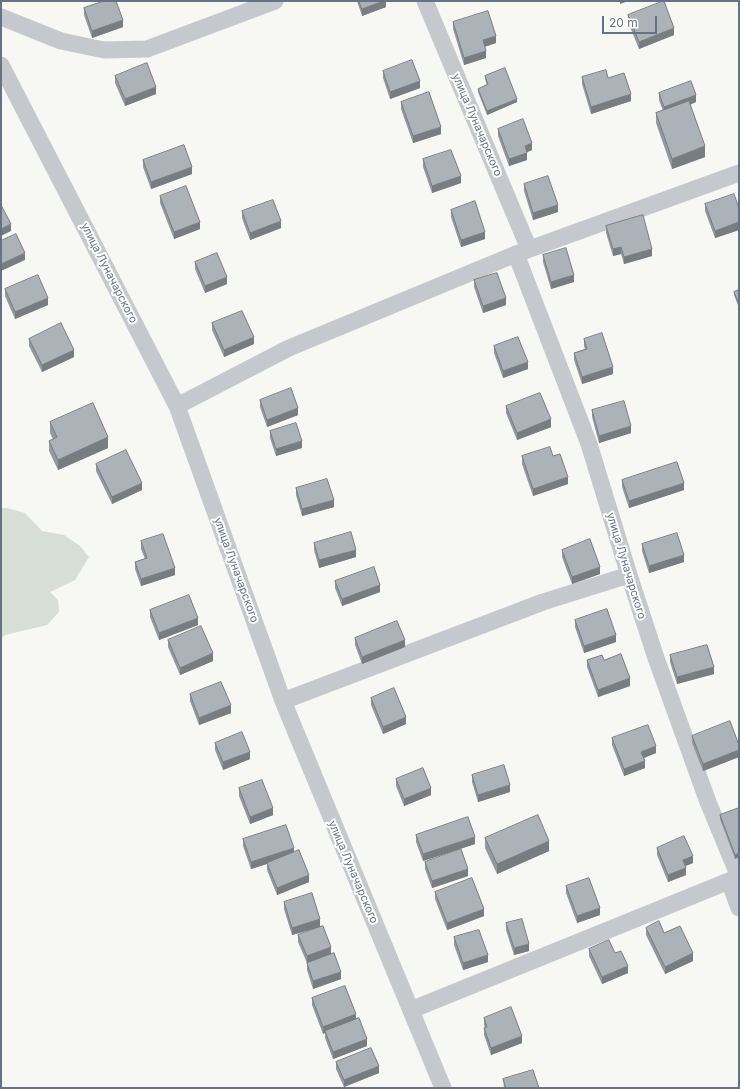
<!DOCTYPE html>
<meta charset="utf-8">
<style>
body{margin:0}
#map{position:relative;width:740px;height:1089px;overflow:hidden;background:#f7f7f4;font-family:Inter,sans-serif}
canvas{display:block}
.frame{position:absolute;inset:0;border:2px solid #677284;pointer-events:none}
.scale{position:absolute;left:602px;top:16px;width:55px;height:18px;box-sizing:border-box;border:2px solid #677284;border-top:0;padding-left:5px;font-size:12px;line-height:14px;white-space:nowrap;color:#677284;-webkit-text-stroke:3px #fff;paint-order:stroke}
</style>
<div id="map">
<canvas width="740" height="1089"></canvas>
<div class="frame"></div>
<div class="scale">20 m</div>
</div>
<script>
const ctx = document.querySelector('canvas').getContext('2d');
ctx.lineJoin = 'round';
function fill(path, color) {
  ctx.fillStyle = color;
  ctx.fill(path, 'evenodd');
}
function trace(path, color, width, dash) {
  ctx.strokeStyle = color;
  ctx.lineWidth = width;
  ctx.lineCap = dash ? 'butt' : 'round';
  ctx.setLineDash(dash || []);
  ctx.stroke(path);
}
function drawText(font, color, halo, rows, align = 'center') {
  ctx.font = font + ' Inter,sans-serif';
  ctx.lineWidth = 4;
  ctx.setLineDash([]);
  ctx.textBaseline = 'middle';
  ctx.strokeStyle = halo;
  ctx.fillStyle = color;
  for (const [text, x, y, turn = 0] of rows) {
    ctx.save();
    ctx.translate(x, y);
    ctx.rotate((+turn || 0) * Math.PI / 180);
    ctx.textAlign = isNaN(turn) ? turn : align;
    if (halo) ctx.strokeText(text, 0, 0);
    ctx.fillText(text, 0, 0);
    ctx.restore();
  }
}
fill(new Path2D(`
 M1,508H7L25,513L42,531L64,535L80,546L89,557L75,580L50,592L58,600L59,612L47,625L5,635L1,639Z`), '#d7ded5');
trace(new Path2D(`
 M425,1L529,249
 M1,17L61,41L104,50L147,49L275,1
 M1,65L177,406L283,701L443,1088
 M516,254L589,444L629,575L656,658L708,802L739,877
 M177,406L289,348L516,254L739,173
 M283,701L543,602L629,575
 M729,881L739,908
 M411,1010L739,877`), '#c5c8cc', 17);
fill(new Path2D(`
 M357,1H386V7L362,16Z
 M84,8L123,27L92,38L84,15Z
 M628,15L674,35L639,49L628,22Z
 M453,22L496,43L485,47L486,58L464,65L453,29Z
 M383,71L420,88L390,99L383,78Z
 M115,76L156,94L125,106L115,83Z
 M485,76L517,102L487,115L478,92V89L487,85L485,79Z
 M582,77L608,78L631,101L591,114L582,84Z
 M659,93L696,102L690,105L705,157L672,169L656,123V113L663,111L659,100Z
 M401,102L441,134L413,143L401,109Z
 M498,129L532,150L527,152V160L509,166L498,136Z
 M423,159L461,183L432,193L423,167Z
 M143,160L192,174L151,189L143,167Z
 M524,184L558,212L533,220L524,191Z
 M160,196L200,229L174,239L160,203Z
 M705,204L739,208V230L715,238L705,211Z
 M451,210L485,239L461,247L451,217Z
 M242,211L281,228L250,240L242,218Z
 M606,226L652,256L624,264L621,254L613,256L606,233Z
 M543,255L574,282L551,289L543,262Z
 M195,262L227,284L205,293L195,269Z
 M474,280L506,305L483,313L474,287Z
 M5,289L48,305L15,319L5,296Z
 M739,290V308L734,295V292Z
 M212,323L254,344L224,357L212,330Z
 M29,339L74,357L42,372L29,346Z
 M584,339L613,374L582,384L574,360V353L585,349L584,346Z
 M494,346L528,369L503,378L494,353Z
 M260,400L298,415L267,427L260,407Z
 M506,406L551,427L517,440L506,413Z
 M592,410L631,433L599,443L592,417Z
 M50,422L108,448L58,470L49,451V441L53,439L50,433Z
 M270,431L302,448L276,456L270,438Z
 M522,456H553L568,484L533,496L522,464Z
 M96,464L142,490L112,504L96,471Z
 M622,480L684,490L629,508L622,487Z
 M296,488L334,507L302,516L296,495Z
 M141,541L175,575L141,586L135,569V562L145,559L141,549Z
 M314,543L356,557L319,568L314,550Z
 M642,544L684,562L649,573L642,551Z
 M562,550L600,574L572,584L562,557Z
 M335,581L380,592L342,606L335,588Z
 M150,610L198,625L159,640L150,617Z
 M575,620L616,642L584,653L575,627Z
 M355,638L405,647L362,664L355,645Z
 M168,640L213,661L180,675L168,647Z
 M670,655L714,674L677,684L670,662Z
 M587,660H604L630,686L598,697L587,667Z
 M190,694L231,713L199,725L190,701Z
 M371,698L406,724L383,734L371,705Z
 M692,736L739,745V757L703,771L692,743Z
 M612,738L656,753L644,758L645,768L624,776L612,745Z
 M215,743L250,759L223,770L215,750Z
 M472,775L510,792L478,802L472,782Z
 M396,779L431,795L404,806L396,786Z
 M239,788L273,815L250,824L239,796Z
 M739,808V857L735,859L720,819V815Z
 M416,835L475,844L423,861L416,842Z
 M485,838L549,851L497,874L485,848Z
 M243,839L294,853L309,882L277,895L267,870V864L251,869L243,846Z
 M657,848L693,863L685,866L686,875L668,882L657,855Z
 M425,862L468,876L432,888L425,869Z
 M566,886L600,915L577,923L566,893Z
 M435,892L484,916L447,930L435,899Z
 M284,902L320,927L292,935L284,909Z
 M506,923L529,951L514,955L506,930Z
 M646,928L664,933L693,961L665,974L646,935Z
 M298,935L331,954L341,979L313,989L307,970V963L298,942Z
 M454,937L488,962L463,970L454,945Z
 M589,949L615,953L628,973L602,984L589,956Z
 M312,998L356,1019L367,1046L333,1059L325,1038V1033L323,1034L312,1005Z
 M484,1018L522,1043L491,1055L484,1035V1028H485L484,1025Z
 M336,1062L379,1073L344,1087L336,1069Z
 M503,1079L539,1088H504Z`), '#93999e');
fill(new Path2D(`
 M384,1H386V7L362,16V9Z
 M620,1H628L620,4Z
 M123,20V27L92,38V31Z
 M674,28V35L639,49V42Z
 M496,36V43L483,47V40Z
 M486,51V58L464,65V58Z
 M420,81V88L390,99V92Z
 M156,87V94L125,106V99Z
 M631,94V101L591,114V107Z
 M696,95V102L664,114V107Z
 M517,99V102L487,115V111Z
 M441,127V134L413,143V136Z
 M532,143V150L525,153V146Z
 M705,146V157L672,169V159Z
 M527,153V160L509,166V159Z
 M192,167V174L151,189V182Z
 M461,176V183L432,193V186Z
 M558,205V212L533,220V213Z
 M281,221V228L250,240V233Z
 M200,222V229L174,239V232Z
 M739,222V230L715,238V231Z
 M11,224V231L1,236V229Z
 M485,232V239L461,247V240Z
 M621,247V254L613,256V249Z
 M652,249V256L624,264V257Z
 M25,253V260L1,271V264Z
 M574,275V282L551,289V282Z
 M227,277V284L205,293V286Z
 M48,298V305L15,319V312Z
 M506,298V305L483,313V306Z
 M254,337V344L224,357V350Z
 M74,350V357L42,372V365Z
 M528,362V369L503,378V371Z
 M613,367V374L582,384V377Z
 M298,408V415L267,427V420Z
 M551,419V427L517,440V433Z
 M631,426V433L599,443V436Z
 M108,437V448L58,470V460Z
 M302,441V448L276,456V449Z
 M568,477V484L533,496V489Z
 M142,483V490L112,504V497Z
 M684,483V490L629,508V501Z
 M334,500V507L302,516V509Z
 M356,550V557L319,568V560Z
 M684,555V562L649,573V566Z
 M600,567V574L572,584V577Z
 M175,568V575L141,586V579Z
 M380,585V592L342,606V599Z
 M198,618V625L159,640V633Z
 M616,635V642L584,653V646Z
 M405,640V647L362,664V657Z
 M213,653V661L180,675V668Z
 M714,667V674L677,684V677Z
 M630,678V686L598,697V690Z
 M231,705V713L199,725V718Z
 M406,717V724L383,734V727Z
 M656,746V753L641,759V752Z
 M739,750V757L703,771V764Z
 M250,752V759L223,770V762Z
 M645,761V768L624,776V769Z
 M510,785V792L478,802V795Z
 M431,788V795L404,806V799Z
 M273,808V815L250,824V817Z
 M475,837V844L423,861V854Z
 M549,841V851L497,874V864Z
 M294,848V855L251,869V862Z
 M739,853V857L735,859V855Z
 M693,856V863L683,867V860Z
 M686,868V875L668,882V875Z
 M468,869V876L432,888V881Z
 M309,875V882L277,895V888Z
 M600,908V915L577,923V916Z
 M484,909V916L447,930V923Z
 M320,919V927L292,935V928Z
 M529,944V951L514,955V948Z
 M331,947V954L307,963V956Z
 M693,953V961L665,974V967Z
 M488,955V962L463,970V963Z
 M628,966V973L602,984V977Z
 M341,972V979L313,989V981Z
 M356,1014V1021L325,1031V1033L323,1034V1027Z
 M522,1036V1043L491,1055V1048Z
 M367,1039V1046L333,1059V1052Z
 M379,1066V1073L344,1087V1080Z`), '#787d81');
const building = new Path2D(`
 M104,1H116L123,20L92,31L84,8Z
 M359,1H384L362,9Z
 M664,1L674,28L639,42L628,15Z
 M488,11L496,36L483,40L486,51L464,58L453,22Z
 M412,60L420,81L390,92L383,71Z
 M147,63L156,87L125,99L115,76Z
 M505,68L517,99L487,111L478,89L488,84L485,76Z
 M606,70L608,78L624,73L631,94L591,107L582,77Z
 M691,81L696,95L664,107L659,93Z
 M429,92L441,127L413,136L401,102Z
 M689,101L705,146L672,159L656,113Z
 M523,119L532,143L525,146L527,153L509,159L498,129Z
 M184,145L192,167L151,182L143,160Z
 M451,150L461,176L432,186L423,159Z
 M548,176L558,205L533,213L524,184Z
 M186,186L200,222L174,232L160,196Z
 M734,194L739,208V222L715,231L705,204Z
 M273,200L281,221L250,233L242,211Z
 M475,201L485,232L461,240L451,210Z
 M1,205L11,224L1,229Z
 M643,215L652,249L624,257L621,247L613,249L606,226Z
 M16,234L25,253L1,264V241Z
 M566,248L574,275L551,282L543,255Z
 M217,253L227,277L205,286L195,262Z
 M497,273L506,298L483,306L474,280Z
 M38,275L48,298L15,312L5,289Z
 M739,290V304L734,292Z
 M242,311L254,337L224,350L212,323Z
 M61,323L74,350L42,365L29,339Z
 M602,333L613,367L582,377L574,353L587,349L584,339Z
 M518,337L528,362L503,371L494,346Z
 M291,388L298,408L267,420L260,400Z
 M540,393L551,419L517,433L506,406Z
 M624,401L631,426L599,436L592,410Z
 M93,403L108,437L58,460L49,441L57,437L50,422Z
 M296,423L302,441L276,449L270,431Z
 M550,447L553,456L560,454L568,477L533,489L522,456Z
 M126,450L142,483L112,497L96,464Z
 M677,462L684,483L629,501L622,480Z
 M327,479L334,500L302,509L296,488Z
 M351,532L356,550L319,560L314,543Z
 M677,533L684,555L649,566L642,544Z
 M163,534L175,568L141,579L135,562L147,558L141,541Z
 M590,539L600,567L572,577L562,550Z
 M374,567L380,585L342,599L335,581Z
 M189,595L198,618L159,633L150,610Z
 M607,609L616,635L584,646L575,620Z
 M397,621L405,640L362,657L355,638Z
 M201,626L213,653L180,668L168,640Z
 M707,645L714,667L677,677L670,655Z
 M621,654L630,678L598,690L587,660L602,655L604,660Z
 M221,682L231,705L199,718L190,694Z
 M394,688L406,717L383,727L371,698Z
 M730,721L739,745V750L703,764L692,736Z
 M648,725L656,746L641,752L645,761L624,769L612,738Z
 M242,732L250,752L223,762L215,743Z
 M504,765L510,785L478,795L472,775Z
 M423,768L431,788L404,799L396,779Z
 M262,780L273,808L250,817L239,788Z
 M739,808V853L735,855L720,815Z
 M538,815L549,841L497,864L485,838Z
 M468,817L475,837L423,854L416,835Z
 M286,825L294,848L251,862L243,839Z
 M684,836L693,856L683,860L686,868L668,875L657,848Z
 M461,849L468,869L432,881L425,862Z
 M299,850L309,875L277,888L267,863Z
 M472,878L484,909L447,923L435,892Z
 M589,878L600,908L577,916L566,886Z
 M312,893L320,919L292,928L284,902Z
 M522,919L529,944L514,948L506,923Z
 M659,921L664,933L680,926L693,953L665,967L646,928Z
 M323,926L331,947L307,956L298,935Z
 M479,930L488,955L463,963L454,937Z
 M609,940L615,953L621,951L628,966L602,977L589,949Z
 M334,953L341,972L313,981L307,963Z
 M345,986L356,1014L323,1027L312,998Z
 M511,1007L522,1036L491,1048L484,1028L487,1027L484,1018Z
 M359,1018L367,1039L333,1052L325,1031Z
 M371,1048L379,1066L344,1080L336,1062Z
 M533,1070L539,1088H506L503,1079Z`);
fill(building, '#abb2b8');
trace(building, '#787d81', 1);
drawText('11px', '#677284', '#fff', [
 ["улица Луначарского",477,125,67],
 ["улица Луначарского",109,273,63],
 ["улица Луначарского",626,566,73],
 ["улица Луначарского",236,570,70],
 ["улица Луначарского",353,872,67]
]);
</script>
